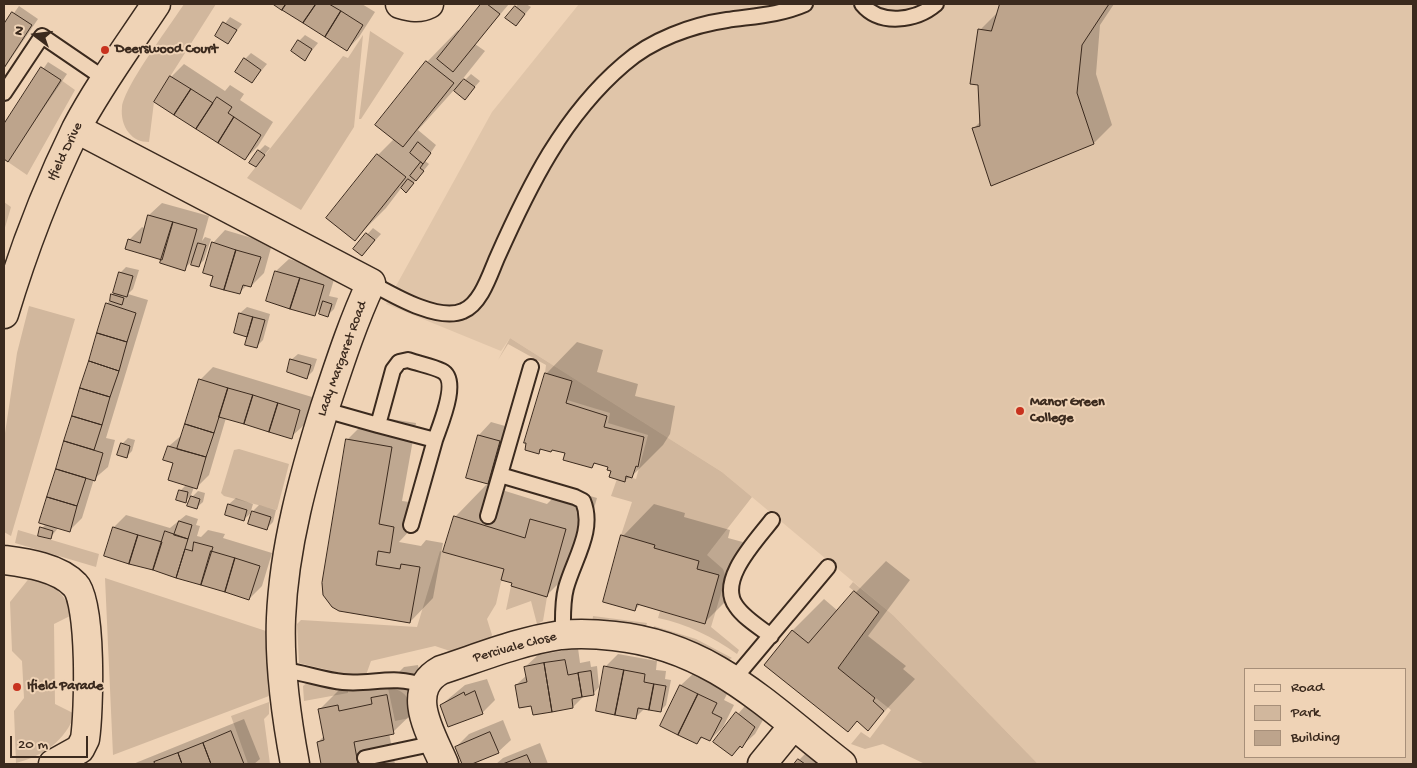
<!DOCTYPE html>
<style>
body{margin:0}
#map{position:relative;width:1417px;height:768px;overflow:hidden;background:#efd3b6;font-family:"Gochi Hand",sans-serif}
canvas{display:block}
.frame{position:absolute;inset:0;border:5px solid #3b2a1e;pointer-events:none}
.legend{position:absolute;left:1244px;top:668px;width:162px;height:90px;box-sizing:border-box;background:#efd3b6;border:1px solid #a78f79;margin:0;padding:6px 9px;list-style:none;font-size:15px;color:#3b2a1e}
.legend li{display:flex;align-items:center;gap:10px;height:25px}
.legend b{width:25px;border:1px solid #a78f79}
.north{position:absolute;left:10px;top:10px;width:50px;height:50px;-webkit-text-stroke:4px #efd3b6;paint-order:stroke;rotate:285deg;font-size:14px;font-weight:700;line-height:20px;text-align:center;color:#3b2a1e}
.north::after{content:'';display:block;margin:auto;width:18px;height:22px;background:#3b2a1e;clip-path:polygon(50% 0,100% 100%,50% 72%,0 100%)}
.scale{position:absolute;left:10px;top:736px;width:78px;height:22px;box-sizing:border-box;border:2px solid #3b2a1e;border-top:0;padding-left:6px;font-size:15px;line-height:18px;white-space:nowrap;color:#3b2a1e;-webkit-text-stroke:4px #efd3b6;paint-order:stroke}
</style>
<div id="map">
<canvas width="1417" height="768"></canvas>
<div class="frame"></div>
<ul class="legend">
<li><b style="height:6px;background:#efd3b6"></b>Road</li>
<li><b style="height:14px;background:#d1b79d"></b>Park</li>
<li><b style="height:14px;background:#bda48c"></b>Building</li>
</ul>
<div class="north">N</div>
<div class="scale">20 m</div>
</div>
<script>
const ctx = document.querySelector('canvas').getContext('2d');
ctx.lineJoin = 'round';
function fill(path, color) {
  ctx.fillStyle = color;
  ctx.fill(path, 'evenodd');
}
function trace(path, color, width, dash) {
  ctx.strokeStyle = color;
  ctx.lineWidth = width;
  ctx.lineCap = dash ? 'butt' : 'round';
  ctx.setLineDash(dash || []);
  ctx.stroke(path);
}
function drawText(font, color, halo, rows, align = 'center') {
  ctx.font = font + ' "Gochi Hand",sans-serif';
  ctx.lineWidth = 4;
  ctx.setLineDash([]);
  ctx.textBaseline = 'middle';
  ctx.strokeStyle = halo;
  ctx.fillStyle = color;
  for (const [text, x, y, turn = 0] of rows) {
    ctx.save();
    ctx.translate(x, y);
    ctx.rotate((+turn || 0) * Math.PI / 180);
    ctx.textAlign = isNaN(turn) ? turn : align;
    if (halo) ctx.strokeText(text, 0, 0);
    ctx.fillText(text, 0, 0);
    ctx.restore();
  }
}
fill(new Path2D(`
 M579,4H1413V764H1038L893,615L722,472L510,338L501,351L386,304L492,112ZM1246,669H1406V757H1246Z`), '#e0c5a9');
fill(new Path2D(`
 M184,4H216L154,102L149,142C140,142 134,139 129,133C123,126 121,116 122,107C125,85 170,26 184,4Z
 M370,31L404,53L361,119H359Z
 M363,35L354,127L301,210L247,178L343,56L348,58Z
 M61,80L75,90L27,175L8,162Z
 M4,202L11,207L4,231Z
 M29,306L75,319L11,536L4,532V440L17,353Z
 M510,338L722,472L752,497L707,555L723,569L726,577L711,627L739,650L737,654C713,637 687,624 658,618L660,611L705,624L697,569L699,561L654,548V545L621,535L632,502L611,496L617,479L625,482L626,476L636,479L648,435L608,423L610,413L567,400L572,381L545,373L546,365L508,344L498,360Z
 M239,449L289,464L277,510L224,496L221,493L234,450Z
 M18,530L99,554L96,567L15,543Z
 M440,551L504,569L496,604L487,619L492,635L485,646L456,653L435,646L371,661L366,675L353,676L299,663L297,624L301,620L417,627Z
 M31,576C53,583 65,593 72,615L54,624L55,704L75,714C65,741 43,756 16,763L14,711L24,698L22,661L12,651L10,602Z
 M105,578L266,631L269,696L113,755Z
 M853,582L893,615L1038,764H925L883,744L865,749L851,744L861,732L870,738L891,710L838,668L879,612L849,587Z
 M511,586L547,597L543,621L537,624L531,601L506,610Z
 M593,616L647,623L645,629L592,624Z
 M654,626L696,639L732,658L725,661L653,631Z
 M308,682L348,690V693L304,701L303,686Z
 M388,688C407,689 410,701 415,717L395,721Z
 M269,702V714L264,719L270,764H248L231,716Z`), '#d1b79d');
fill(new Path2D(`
 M275,4H362L375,12L359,37L347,50Z
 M483,4H509L475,44L485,51L461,81L462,83L471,74L480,81L465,98L454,90L418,130L436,145L425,161L429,164L412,185L402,187L386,208L355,239L328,218L378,155L394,139L427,62L458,30L460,32Z
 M518,4H526L531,7L516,25V7Z
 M1001,4H1114L1100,25L1096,74L1112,125L1094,143L974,128L981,121L980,30L999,11Z
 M19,6L38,19L4,69V27Z
 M230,17L242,24L228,42L216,35Z
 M305,35L318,43L305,59L299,41Z
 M251,53L267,64L252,82L245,59Z
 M48,62L67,74L8,160L4,158V126Z
 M184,64L225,91L230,85L244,94L240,100L273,122L258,146L245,159L156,102L171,77Z
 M265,145L270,148L256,166L259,151Z
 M162,203L209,216L202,241L205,237L211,239L204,260L198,266L194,259L184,269L129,240L142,227L146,229L149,215Z
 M373,228L381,234L362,255L355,248Z
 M225,230L272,244L264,273L251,286L247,285L239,293L215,275L213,243Z
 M289,259L336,273L329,296L338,298L334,309L328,315L323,306L315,314L276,271Z
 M126,267L139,270L133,289L128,294L148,300L106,438L115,440L108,467L94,479L82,518L69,531L58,528L50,538L42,528L46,524L41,523L107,304L115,292L120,273Z
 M247,307L270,314L263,340L257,346L248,336L235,332L240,313Z
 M577,342L603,350L597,372L638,384L635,396L675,406L670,434L663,445L632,476L625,480L609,466L596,462L592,467L566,452L543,448L539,452L546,374Z
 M298,354L317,359L313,371L307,377L291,360Z
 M213,367L312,397L304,425L291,437L226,418L209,475L196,488L194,487L191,495L185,502L180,491L186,485L169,446L183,434L200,380Z
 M371,416L416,423L402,501L417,503L413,527L399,542L421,546L426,540L443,543L433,598L410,622L340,609L347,440Z
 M491,422L512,428L500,470L488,483L467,477L479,435Z
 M128,438L135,440L132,451L126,457L122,444Z
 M486,485L547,504L563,488L597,498L578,564L547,595L513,582L505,568L455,517Z
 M198,491L205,493L203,502L196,508L192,497Z
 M236,498L253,504L250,514L243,520L227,515L229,504Z
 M654,504L685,513L684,517L730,530L728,538L750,544L736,591L705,622L640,604L635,610L623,536Z
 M259,505L276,510L273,522L267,528L253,511Z
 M126,515L170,528L186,515L198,519L196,525L200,526L197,536L201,537L208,530L225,534L223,538L272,553L262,586L249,599L105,555L114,527Z
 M886,561L910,580L868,636L906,666L903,669L915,679L868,729L792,631L824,599L838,611Z
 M578,648L580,663L590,661L591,667L597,666L599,687L593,694L585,695L573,707L532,705L516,685L527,675L525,667L538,655Z
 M618,654L657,661L656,670L666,671L665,679L671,680L666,705L660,711L645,708L636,717L606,666Z
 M418,665L425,701L393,732L389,733L395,764H323L318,742L325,735L320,709L351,678L369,674L370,680L396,675L404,667Z
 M694,673L729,690L724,700L734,705L723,727L710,740L703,737L697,743L661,726L681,685Z
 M487,679L495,700L483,712L449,726L441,705L465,685Z
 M750,700L767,713L755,734L732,755L715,741Z
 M244,719L260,759L254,764H133Z
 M503,720L511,740L498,752L469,764H463L456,747L469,734Z
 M540,743L548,764H496L503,758Z
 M812,747L833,764H795Z`), '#0003');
const building = new Path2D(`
 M273,4H286L282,10Z
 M286,4H316L303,23L282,10Z
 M316,4H329L341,11L325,37L303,23Z
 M481,4H487L500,14L453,72L437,59Z
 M1000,4H1109L1082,45L1077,93L1094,144L991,186L972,128L980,126L978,85L970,84L978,29L991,31Z
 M515,6L525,14L516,26L505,18Z
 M341,11L363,25L347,51L325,37Z
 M12,12L32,25L4,68V24Z
 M223,22L237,30L228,44L215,36Z
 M298,40L312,49L305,61L291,51Z
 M244,58L261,70L252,83L235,72Z
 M426,61L454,83L403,147L375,125Z
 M41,67L61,80L8,162L4,159V124Z
 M170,76L191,89L174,115L154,102Z
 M464,79L475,87L465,100L454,91Z
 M191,89L213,103L196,129L174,115Z
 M217,97L232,107L228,113L234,117L218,143L196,129Z
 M234,117L261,135L245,160L218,143Z
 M418,142L431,153L423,164L410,153Z
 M258,150L265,155L256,167L249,163Z
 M377,154L406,177L355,241L326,218Z
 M421,162L423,164L420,168L424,171L416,181L410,176Z
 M408,179L414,183L406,193L401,188Z
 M148,215L173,222L162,260L125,249L128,239L140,243Z
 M173,222L197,229L185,271L160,263Z
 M366,233L375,240L362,256L353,249Z
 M212,242L236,250L224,290L210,286L213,276L203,273Z
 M198,243L206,245L199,267L191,265Z
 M236,250L261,257L251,287L243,285L240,294L224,290Z
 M275,271L300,278L290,309L266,301Z
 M119,272L133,276L127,297L113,293Z
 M300,278L324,285L315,316L290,309Z
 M111,294L124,298L122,305L110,301Z
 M323,301L332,304L328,317L319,314Z
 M106,303L136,313L127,342L97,333Z
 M239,313L253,317L247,337L234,333Z
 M253,317L265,320L257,348L245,345Z
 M97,333L127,342L119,371L89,361Z
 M290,359L311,365L307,379L287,372Z
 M89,361L119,371L110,397L80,388Z
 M545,373L572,381L566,403L607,416L604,427L644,437L638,467L636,466L632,478L626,476L625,482L609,477L611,471L607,470L608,467L594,463L592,468L563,460L565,453L552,450L551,452L540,449L539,454L525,450L526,443H524Z
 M199,379L228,388L214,433L185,424Z
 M80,388L110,397L102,425L72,416Z
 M228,388L253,395L244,424L219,417Z
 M253,395L278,403L269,432L244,424Z
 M278,403L300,410L292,439L269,432Z
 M72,416L102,425L94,450L64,441Z
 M185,424L214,433L206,457L177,449Z
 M478,435L500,441L488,484L466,478Z
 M346,439L392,447L379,524L394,527L390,553L378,551L376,565L400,569L401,564L420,567L410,623L339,611L332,607L323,595L322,583Z
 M64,441L103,453L95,481L56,469Z
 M121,443L130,446L127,458L117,455Z
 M168,446L206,457L197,489L168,480L173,463L163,460Z
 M56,469L86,478L77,506L47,497Z
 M179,490L188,492L186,503L176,500Z
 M191,496L200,499L197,509L187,506Z
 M47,497L77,506L70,532L39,523Z
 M228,504L247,510L244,521L225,515Z
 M252,511L271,517L267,530L248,524Z
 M454,516L525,538L530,519L566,529L547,597L511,586L512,583L501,580L504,569L443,552Z
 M179,521L192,525L188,539L174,535Z
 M40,527L53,531L51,539L38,536Z
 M113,527L138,535L129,564L104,556Z
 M165,531L188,539L176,578L153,570Z
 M138,535L162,542L153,570L129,564Z
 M621,535L655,545L654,548L699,561L697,569L719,575L705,624L637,604L635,611L603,602Z
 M194,542L213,547L201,585L176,578L185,549L192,551Z
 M211,551L235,558L225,592L201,585Z
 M235,558L260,566L249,600L225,592Z
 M854,591L879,612L838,668L875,698L873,701L884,711L868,731L857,721L848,732L764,665L792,630L808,643Z
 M565,660L568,675L578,673L582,697L572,699L573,708L552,712L544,663Z
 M544,663L552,712L533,715L531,706L519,708L515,685L527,682L524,667Z
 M604,666L624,670L615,715L596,711Z
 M624,670L645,674L644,682L654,684L649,710L638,708L636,719L615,715Z
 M591,671L594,695L582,697L578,673Z
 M654,684L666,686L661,712L649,710Z
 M680,685L698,694L678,735L660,726Z
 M475,691L483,714L448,727L440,705L464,692L465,695Z
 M698,694L717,703L712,713L722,718L710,741L701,737L697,744L678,735Z
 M387,695L394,734L354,742L358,764H321L317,742L324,740L318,709L338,705L339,711L372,704L371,698Z
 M736,712L755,727L742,748L740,746L732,756L713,742Z
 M231,731L244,764H211L203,743Z
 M490,732L499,753L472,764H462L455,747Z
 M203,743L211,764H182L178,753Z
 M178,753L182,764H155L154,762Z
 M527,755L531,764H503Z
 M798,759L805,764H794Z`);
fill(building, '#bda48c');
trace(building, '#3b2a1e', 1);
const lane = new Path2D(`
 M862,4C880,26 916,21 936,4
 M4,93L42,36L105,79
 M371,283C393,295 438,322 463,311C481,304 490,274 497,258C529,186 563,116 624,64C651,40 692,25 727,20C754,16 780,15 805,4
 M408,360C419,364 432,366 442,371C460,380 440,425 435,440L378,425L393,370L399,362Z
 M325,410L378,425
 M500,475L575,497L583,501C595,530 574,559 566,588C562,603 563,619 563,635
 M488,516L531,367
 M411,525L435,440
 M771,636C759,627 744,618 736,606C717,580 757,540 772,520
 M282,670C303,672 322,680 343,682C372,685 394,674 424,686
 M734,679L828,567
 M365,758L436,743`);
const street = new Path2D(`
 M400,4C411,7 419,9 429,4
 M77,129L371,283C352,324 339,365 325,407C304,475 284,546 281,618C279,667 286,716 295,764
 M4,560C26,563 58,567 75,585C92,602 89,713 85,739L80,749L53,764
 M444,764C432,735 403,691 441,670C481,657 520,641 561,635C579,633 597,634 614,636C712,646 768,707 842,764
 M762,764L793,726`);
const secondary = new Path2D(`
 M4,314C23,251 47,188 76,129C99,85 129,45 156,4`);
trace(lane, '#3b2a1e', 18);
trace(street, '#3b2a1e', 31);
trace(secondary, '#3b2a1e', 31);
trace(lane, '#efd3b6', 14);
trace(street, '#efd3b6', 28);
trace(secondary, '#efd3b6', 28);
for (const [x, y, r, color] of [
 [105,50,5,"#c8321e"],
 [1020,411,5,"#c8321e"],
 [17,687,5,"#c8321e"]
]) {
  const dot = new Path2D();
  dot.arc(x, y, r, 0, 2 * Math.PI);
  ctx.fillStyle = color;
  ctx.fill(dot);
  trace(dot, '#efd3b6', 2);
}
drawText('bold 14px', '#3b2a1e', '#efd3b6', [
 ["Deerswood Court",115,50],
 ["Manor Green",1030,403],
 ["College",1030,419],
 ["Ifield Parade",27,687]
], 'left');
drawText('14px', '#3b2a1e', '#efd3b6', [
 ["Ifield Drive",66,152,-64],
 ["Lady Margaret Road",343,359,-70],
 ["Percivale Close",515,648,-15]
]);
</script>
